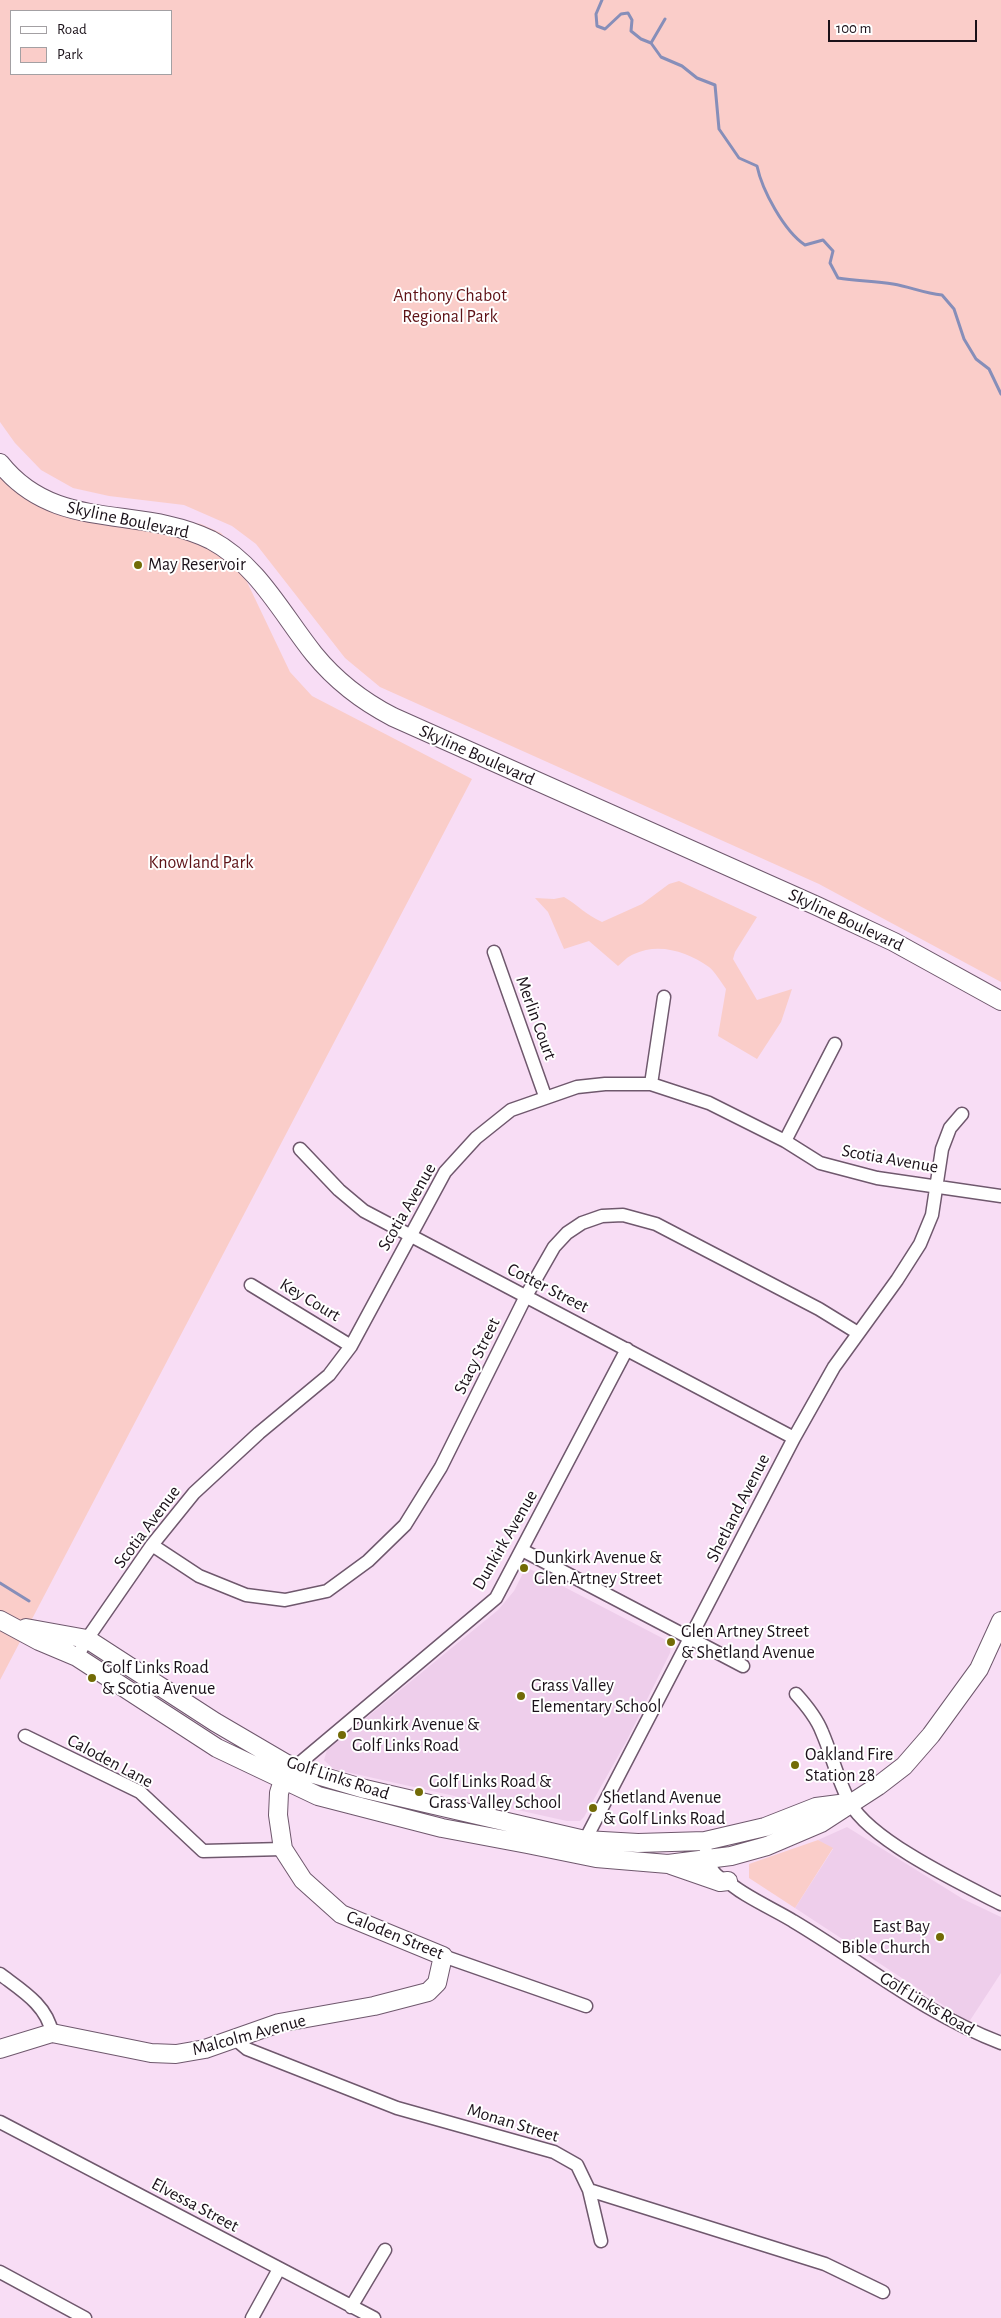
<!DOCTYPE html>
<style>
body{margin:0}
#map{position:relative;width:1001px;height:2318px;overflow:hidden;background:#f8ddf5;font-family:"Alegreya Sans",sans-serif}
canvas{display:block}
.legend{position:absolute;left:10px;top:10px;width:162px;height:65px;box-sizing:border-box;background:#fff;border:1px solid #a3a0a3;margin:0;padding:6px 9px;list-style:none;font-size:15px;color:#1a1119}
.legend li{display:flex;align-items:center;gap:10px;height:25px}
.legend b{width:25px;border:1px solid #a3a0a3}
.scale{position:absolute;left:828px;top:20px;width:149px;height:22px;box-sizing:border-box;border:2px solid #1a1119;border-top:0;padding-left:6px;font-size:15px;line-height:18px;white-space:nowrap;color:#1a1119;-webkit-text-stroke:4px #fff;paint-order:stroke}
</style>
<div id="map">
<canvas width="1001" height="2318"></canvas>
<ul class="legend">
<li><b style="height:6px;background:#fff"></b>Road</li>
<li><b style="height:14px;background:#facdc9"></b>Park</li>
</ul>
<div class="scale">100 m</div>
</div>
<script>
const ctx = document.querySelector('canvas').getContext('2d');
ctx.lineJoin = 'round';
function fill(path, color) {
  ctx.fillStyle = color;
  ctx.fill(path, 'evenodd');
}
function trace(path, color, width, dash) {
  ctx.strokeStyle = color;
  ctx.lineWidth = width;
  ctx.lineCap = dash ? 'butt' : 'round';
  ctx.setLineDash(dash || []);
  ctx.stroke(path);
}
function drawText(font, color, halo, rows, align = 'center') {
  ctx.font = font + ' "Alegreya Sans",sans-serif';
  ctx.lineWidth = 4;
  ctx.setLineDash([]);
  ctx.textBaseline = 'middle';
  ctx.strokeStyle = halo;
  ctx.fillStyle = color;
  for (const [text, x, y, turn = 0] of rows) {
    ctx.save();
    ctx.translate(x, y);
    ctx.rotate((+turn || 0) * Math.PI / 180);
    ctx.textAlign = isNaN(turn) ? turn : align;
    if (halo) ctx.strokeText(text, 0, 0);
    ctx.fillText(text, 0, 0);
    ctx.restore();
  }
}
fill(new Path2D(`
 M526,1567L666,1640L671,1646L670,1653L627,1740L584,1817L580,1821H567L351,1773L334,1769L327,1763L324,1760L327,1750L498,1610L514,1591Z
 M847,1827L963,1899L1001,1917V1973L969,2022L795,1908L833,1849L818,1840Z`), '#eeceeb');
fill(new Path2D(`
 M0,0H1001V982L819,884L380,687L345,658L256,544L232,526L184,505L109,496L73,488L41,470L15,443L0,422ZM11,11H171V74H11Z
 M0,460L58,501L201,524L221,533L227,540L290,672L312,696L472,779L0,1680Z
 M679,881L757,917L735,952L733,959L757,1000L792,989L781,1022L757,1059L718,1036L726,989C721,982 715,972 709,967C688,952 659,942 634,954C628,956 623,962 618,966L589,941L564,949L548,912L535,898L554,899L564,897C579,906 585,914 602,922L642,904L669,884Z
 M818,1840L833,1848L795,1908L749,1878V1864Z`), '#facdc9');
trace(new Path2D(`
 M602,0L596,14L597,26L605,29L621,14L628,13L632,20L631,31L641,39L651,43L661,57L682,66L697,78L715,85L719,129L739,158L757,166C762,190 784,231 805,245L823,240L833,251L830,263L838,278C856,281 875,281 893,284C911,287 923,293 942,295L954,309L964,339L976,359L989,369L1001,394
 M651,43L665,19
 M0,1583L29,1601`), '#868eb9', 3);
const street = new Path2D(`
 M494,952L545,1096
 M651,1084L664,997
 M785,1141L835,1044
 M300,1149L339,1190L364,1211L794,1438
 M251,1285L351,1346
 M152,1545L199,1576L246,1595L285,1600L327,1591L368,1561L405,1525L441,1467L526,1296L554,1247L567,1233L582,1223L602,1216L623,1215L656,1224L819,1309L858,1333
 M522,1550L743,1666
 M77,1657L87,1639L152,1545L194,1493L259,1433L329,1375L351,1346L445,1172L476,1138L511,1110L577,1087L605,1084H651L709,1103L785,1141L820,1163L877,1178L1001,1196
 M796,1694C806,1705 817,1719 822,1732C832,1755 838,1781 850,1803C871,1841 962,1884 1001,1904
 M25,1736L140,1792L203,1851L283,1849
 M295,1767L496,1598L627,1349
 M582,1846L794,1438L834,1367L897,1280L920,1244L932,1215L942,1149L950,1128L962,1114
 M706,1851C708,1865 713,1878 728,1881C736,1892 779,1912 793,1921C862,1962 925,2014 1001,2043
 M443,1956L586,2006
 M0,1974C21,1990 47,2005 52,2033
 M235,2039L247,2049L397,2108L554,2152L577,2165L589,2190L825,2264L883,2292
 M0,2122L374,2318
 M589,2190L601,2241
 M0,2272L85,2318
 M351,2307L385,2250
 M252,2318L279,2269`);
const secondary = new Path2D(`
 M0,463C56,534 139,504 211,540C258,565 282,614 314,654C336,681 362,701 393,717L817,906L894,942L1001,1001
 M0,1620L39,1641L77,1657L217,1748L318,1796L442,1828L527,1844L596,1858L668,1864L731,1856L767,1846L821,1823L878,1786L904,1766L931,1735L979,1669L1001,1621
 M26,1628L87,1639L215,1722L285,1763L304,1771L365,1789L585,1840L638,1843L705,1841L765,1827L816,1807L847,1803
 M671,1865L720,1882L728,1881
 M0,2049L52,2033L151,2053L176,2054L205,2049L279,2023L374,2006L428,1992L437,1983L443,1956L341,1914L303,1880L283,1849L278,1815L279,1793L283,1780L291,1771`);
trace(street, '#6f586d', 15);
trace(secondary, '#6f586d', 20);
trace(street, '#fff', 12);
trace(secondary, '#fff', 18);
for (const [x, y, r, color] of [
 [138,565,5,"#726b06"],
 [524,1568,5,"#726b06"],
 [671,1642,5,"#726b06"],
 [92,1678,5,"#726b06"],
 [521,1696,5,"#726b06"],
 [342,1735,5,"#726b06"],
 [795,1765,5,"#726b06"],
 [419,1792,5,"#726b06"],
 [593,1808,5,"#726b06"],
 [940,1937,5,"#726b06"]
]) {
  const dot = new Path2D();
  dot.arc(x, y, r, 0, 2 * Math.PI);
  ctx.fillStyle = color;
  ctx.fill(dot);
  trace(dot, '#fff', 2);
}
drawText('18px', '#5e1216', '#fff', [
 ["Anthony Chabot",450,296],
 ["Regional Park",450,317],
 ["Knowland Park",201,863]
]);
drawText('18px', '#1a1119', '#fff', [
 ["Skyline Boulevard",128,520,12],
 ["Skyline Boulevard",477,755,24],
 ["Skyline Boulevard",846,920,25],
 ["Merlin Court",536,1018,70],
 ["Scotia Avenue",890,1159,10],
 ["Scotia Avenue",407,1207,-60],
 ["Cotter Street",548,1288,27],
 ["Key Court",310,1300,31],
 ["Stacy Street",477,1356,-64],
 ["Shetland Avenue",738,1508,-63],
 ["Scotia Avenue",147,1527,-53],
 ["Dunkirk Avenue",505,1540,-60],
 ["Caloden Lane",110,1761,28],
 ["Golf Links Road",338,1778,18],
 ["Caloden Street",395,1935,22],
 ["Golf Links Road",927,2004,31],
 ["Malcolm Avenue",249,2035,-15],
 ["Monan Street",513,2123,17],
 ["Elvessa Street",195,2205,28]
]);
drawText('18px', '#1a1119', '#fff', [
 ["May Reservoir",148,565],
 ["Dunkirk Avenue &",534,1558],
 ["Glen Artney Street",534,1579],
 ["Glen Artney Street",681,1632],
 ["& Shetland Avenue",681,1653],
 ["Golf Links Road",102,1668],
 ["& Scotia Avenue",102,1689],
 ["Grass Valley",531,1686],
 ["Elementary School",531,1707],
 ["Dunkirk Avenue &",352,1725],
 ["Golf Links Road",352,1746],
 ["Oakland Fire",805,1755],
 ["Station 28",805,1776],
 ["Golf Links Road &",429,1782],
 ["Grass Valley School",429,1803],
 ["Shetland Avenue",603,1798],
 ["& Golf Links Road",603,1819],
 ["East Bay",930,1927,"right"],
 ["Bible Church",930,1948,"right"]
], 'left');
</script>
